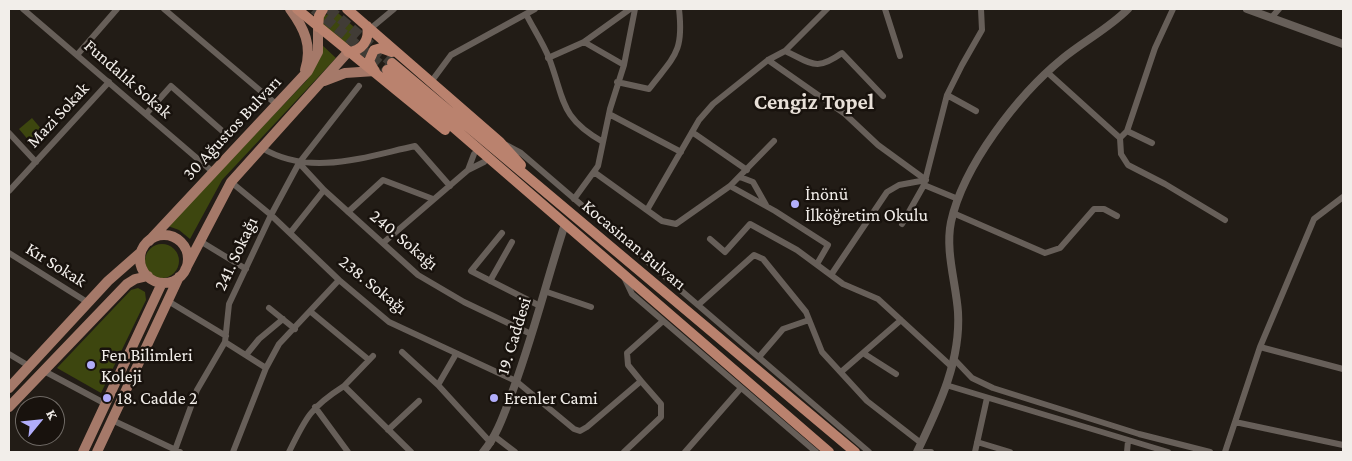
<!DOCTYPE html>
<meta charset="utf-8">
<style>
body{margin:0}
#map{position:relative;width:1352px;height:461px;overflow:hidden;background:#221c16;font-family:"Crimson Pro",serif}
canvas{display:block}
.frame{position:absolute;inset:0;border:10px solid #f2eeea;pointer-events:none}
.north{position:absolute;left:15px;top:396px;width:50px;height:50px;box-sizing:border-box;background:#18120d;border:1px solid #6f6a65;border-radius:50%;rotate:62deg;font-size:14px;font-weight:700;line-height:20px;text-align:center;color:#f2eeea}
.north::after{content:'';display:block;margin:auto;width:18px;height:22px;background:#b1adfa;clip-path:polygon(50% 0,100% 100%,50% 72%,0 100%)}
</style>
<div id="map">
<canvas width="1352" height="461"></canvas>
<div class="frame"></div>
<div class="north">K</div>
</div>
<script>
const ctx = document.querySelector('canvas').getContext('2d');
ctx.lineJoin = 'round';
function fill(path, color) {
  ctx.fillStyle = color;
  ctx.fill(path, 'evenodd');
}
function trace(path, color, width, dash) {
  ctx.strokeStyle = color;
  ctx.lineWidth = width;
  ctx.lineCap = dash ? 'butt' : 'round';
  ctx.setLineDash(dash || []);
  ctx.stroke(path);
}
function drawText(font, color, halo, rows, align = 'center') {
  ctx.font = font + ' "Crimson Pro",serif';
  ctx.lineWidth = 5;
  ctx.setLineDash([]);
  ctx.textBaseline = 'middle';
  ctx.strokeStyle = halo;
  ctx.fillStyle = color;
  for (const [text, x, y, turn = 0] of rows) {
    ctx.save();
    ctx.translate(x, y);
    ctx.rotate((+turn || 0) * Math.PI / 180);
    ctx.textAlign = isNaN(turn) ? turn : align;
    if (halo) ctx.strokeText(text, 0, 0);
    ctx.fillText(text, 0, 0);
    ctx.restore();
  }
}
fill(new Path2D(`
 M332,12L338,13L354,27L356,36L353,41L346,45L322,30L324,16Z
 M321,44L336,58L222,180L190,239L179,230L168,226L307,80Z
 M32,118L48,137L35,148L19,129Z
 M145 261a17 17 0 1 1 34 0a17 17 0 1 1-34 0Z
 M138,288L145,292L146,300L101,393L57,368L131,290Z`), '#3d460f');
trace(new Path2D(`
 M314,9L387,70
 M329,9L392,63`), '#413c36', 10, [10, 5]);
trace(new Path2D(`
 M23,9L213,172
 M164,9L276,104
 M885,9L900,56
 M526,14C533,28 543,43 549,58C565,100 559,117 603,142
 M1271,18L1279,9
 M370,29L394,9
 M584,42L624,65
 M785,51L827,9
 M77,55L117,9
 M548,58L584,42L630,9
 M768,60L845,114L878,145L926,180
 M1047,72L1120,138L1121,154L1128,165L1165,184L1225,220
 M431,82L451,55L535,9
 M617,82L649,89C674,56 684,53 679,9
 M947,95L976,111
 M146,114L171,86L228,136L203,163
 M609,114L681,152
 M1127,131L1152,143
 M692,132L747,170
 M9,133L36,162
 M1120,138L1127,131L1155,48L1173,9
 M506,145L521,153L869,452
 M262,148C310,177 364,157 415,146L450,186
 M299,163L324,190L418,275L464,302L531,334
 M468,170L474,154
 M594,172L662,221L676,224L730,186L774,141
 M740,177L753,182L766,205
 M231,182L271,215L339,280L389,322L516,381L574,429L580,431L587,427L641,381L661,404V417L624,452
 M924,185L958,199
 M730,186L775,211L828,245L817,264
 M9,191L109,82
 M574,199L598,166L610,109L624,65L635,9
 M647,210L699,120L713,104L768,60L785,51C812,63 815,72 842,53L883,96
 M348,212L383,180L433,199
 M953,213L1045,253L1060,248L1094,209H1104L1117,216
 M902,224L924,185L947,95L962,65L982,30L981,9
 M290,233L324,190
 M502,233L471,271L540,306
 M710,239L725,252L750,224L797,250L843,284L878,299L952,367
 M200,241L246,269
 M383,243L468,170L484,162
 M9,253L87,302
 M831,275L887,192L899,185L926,180
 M624,277L632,294L816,452
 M490,281L512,242
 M544,291L591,307
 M168,301L226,336
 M698,305L754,255L763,259L806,312L822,352L867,401L921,443
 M269,308L295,329
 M311,312L369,360
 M225,342L266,368
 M1260,347L1343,369
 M402,352L438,385L491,443
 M863,353L896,374
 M9,354L29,366
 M246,355L259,339L283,319
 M759,357L783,329L809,320
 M954,359L972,378L993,388L1139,434L1210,452
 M44,371L104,403
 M841,372L901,320
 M641,381L628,365L627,353L663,321
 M438,385L456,354
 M946,385L1168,452
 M344,386L373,356
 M315,407L348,452
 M112,420L180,452
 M1235,422L1343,445
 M388,430L419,401
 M494,436L515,452
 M977,442L1010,452
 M175,450L197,390L225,342L229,304L271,215L299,163L359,86
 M233,452L266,368L279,344L339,280
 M289,452C306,417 311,407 344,386L411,452
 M685,452L741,388
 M917,452H931
 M975,452L987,398
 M1127,452L1128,441
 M1225,452L1260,347L1314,219L1343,197`), '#675f59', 6);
trace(new Path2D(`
 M1247,9L1343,44
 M483,452C496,437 503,417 510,398C532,341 546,282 565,224
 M917,452C938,408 961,362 958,312C956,283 945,251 951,222C963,166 1018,95 1062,59C1084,41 1108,29 1128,9`), '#675f59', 8);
trace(new Path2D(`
 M290,9C304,28 313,46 305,70
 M324,81L345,73L375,71
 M140 259a24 24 0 1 1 48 0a24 24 0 1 1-48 0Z
 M149,241L308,71L318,52V27
 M185,270L231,182L348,52
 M9,388L108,281L141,252
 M9,407L127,284L135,279L148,276
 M83,452L162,283
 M97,452L179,277`), '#a57969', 10);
trace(new Path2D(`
 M297,9L445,130
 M347,9L500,142L521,165
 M318,27L319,16L323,9
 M348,52C362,51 370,40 367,26
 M392,63L855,452
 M374,70L369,61L374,50L381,48L392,52
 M387,70L829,452`), '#ba826e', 10);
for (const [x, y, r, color] of [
 [795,204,5,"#b1adfa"],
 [91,365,5,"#b1adfa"],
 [107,398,5,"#b1adfa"],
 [494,398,5,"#b1adfa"]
]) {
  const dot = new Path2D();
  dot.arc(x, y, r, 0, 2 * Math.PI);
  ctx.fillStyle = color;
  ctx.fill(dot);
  trace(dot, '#18120d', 2);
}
drawText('18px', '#f2eeea', '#18120d', [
 ["Fundalık Sokak",128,79,41],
 ["Mazi Sokak",58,115,-47],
 ["30 Ağustos Bulvarı",232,128,-47],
 ["240. Sokağı",404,240,40],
 ["Kocasinan Bulvarı",634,245,40],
 ["241. Sokağı",236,254,-65],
 ["Kır Sokak",56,265,32],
 ["238. Sokağı",373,285,39],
 ["19. Caddesi",514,336,-73]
]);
drawText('18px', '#f2eeea', '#18120d', [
 ["İnönü",805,194],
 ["İlköğretim Okulu",805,215],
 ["Fen Bilimleri",101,355],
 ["Koleji",101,376],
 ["18. Cadde 2",117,398],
 ["Erenler Cami",504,398]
], 'left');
drawText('bold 22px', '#e8e0d8', '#18120d', [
 ["Cengiz Topel",814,102]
]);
</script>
